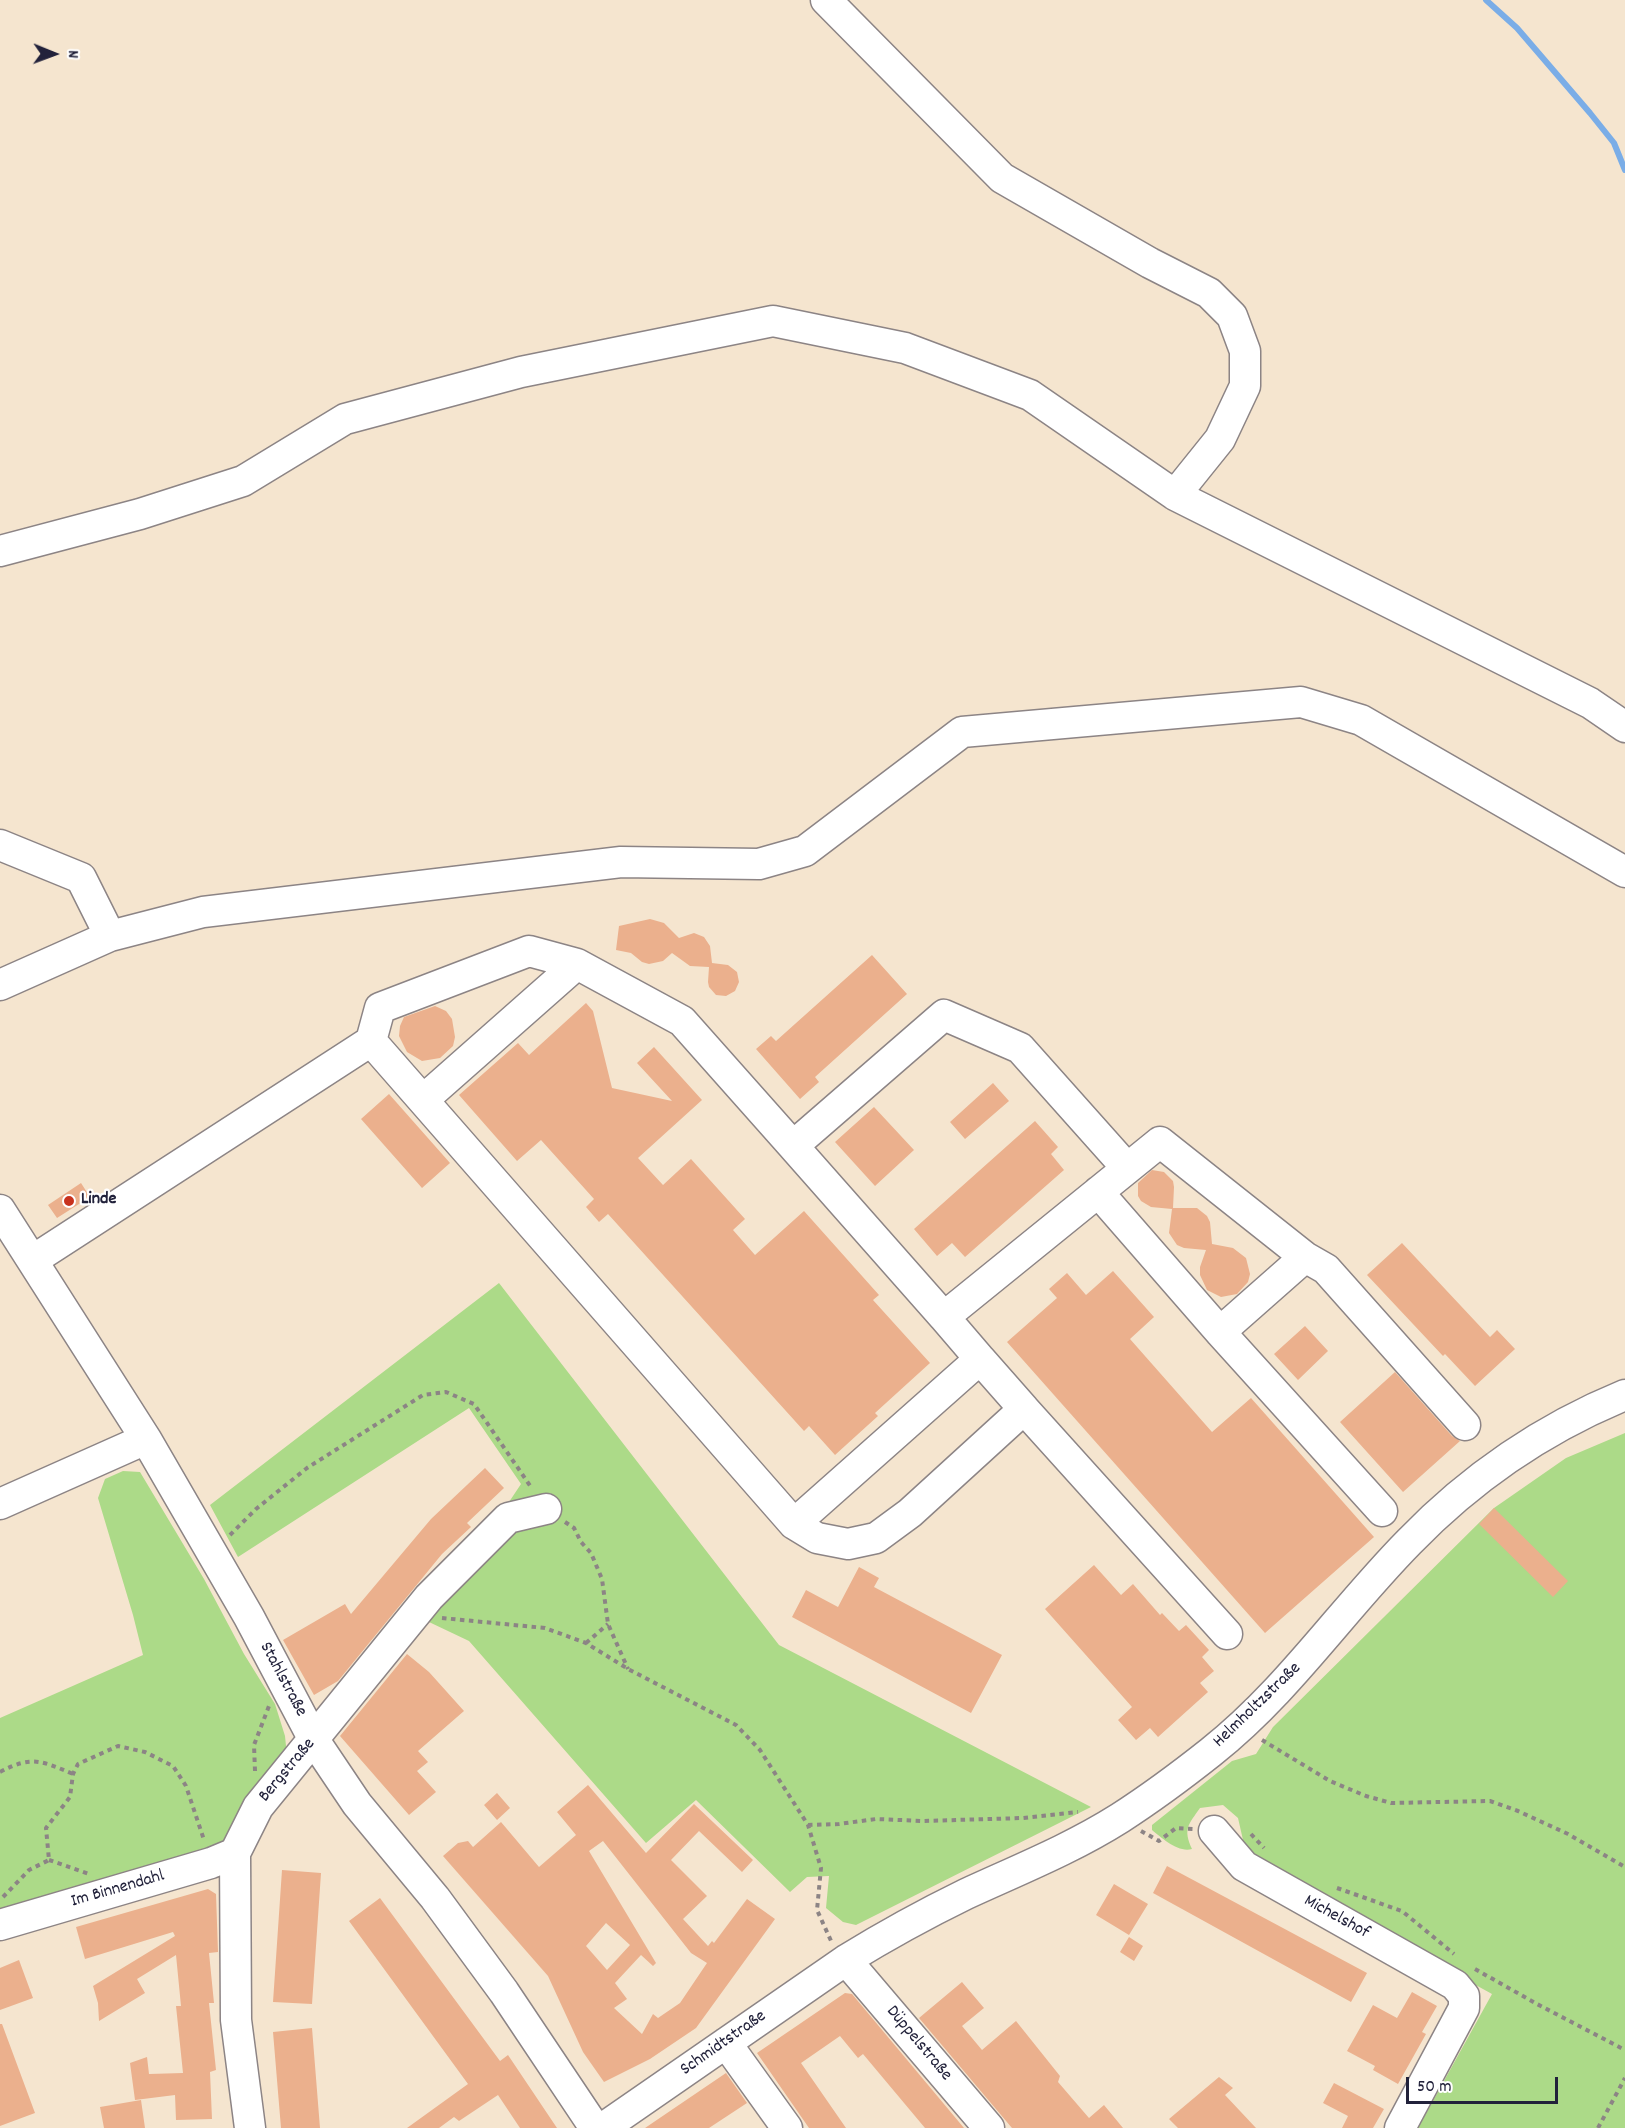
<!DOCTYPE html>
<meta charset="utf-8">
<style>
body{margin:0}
#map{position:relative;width:1625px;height:2128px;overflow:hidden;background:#f5e5cf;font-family:Dekko,sans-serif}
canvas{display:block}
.north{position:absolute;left:24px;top:24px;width:60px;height:60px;-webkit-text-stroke:4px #fff;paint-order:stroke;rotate:91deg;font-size:16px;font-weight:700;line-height:24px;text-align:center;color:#22223b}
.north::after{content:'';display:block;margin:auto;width:21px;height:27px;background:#22223b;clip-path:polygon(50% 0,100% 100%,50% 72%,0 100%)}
.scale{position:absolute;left:1406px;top:2077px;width:152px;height:27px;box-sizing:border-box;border:3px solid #22223b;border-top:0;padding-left:8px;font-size:18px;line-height:21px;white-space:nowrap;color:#22223b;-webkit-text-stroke:4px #fff;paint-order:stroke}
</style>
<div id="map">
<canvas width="1625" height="2128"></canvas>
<div class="north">N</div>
<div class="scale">50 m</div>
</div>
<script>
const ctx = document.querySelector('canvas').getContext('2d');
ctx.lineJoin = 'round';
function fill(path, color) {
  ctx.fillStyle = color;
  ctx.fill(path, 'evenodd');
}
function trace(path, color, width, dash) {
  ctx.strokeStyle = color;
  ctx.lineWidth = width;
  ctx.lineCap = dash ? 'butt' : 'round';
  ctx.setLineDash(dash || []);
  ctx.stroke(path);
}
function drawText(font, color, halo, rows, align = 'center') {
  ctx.font = font + ' Dekko,sans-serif';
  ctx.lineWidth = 4.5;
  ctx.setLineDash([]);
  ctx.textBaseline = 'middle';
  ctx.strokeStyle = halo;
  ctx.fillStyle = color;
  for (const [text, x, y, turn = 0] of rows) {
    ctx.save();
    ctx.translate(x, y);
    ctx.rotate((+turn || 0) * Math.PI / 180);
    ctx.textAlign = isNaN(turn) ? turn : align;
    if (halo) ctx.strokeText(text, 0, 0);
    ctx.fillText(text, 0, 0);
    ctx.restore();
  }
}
fill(new Path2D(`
 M499,1283L779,1645L1091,1807L856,1925L843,1922L826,1908L829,1876L807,1877L790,1892L696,1800L646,1843L469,1641L429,1622L521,1484L469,1408L238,1557L210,1505Z
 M1625,1433V2128H1418L1492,1994L1255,1863L1243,1840L1238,1818L1223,1805L1200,1808C1188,1825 1183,1829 1192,1849C1178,1853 1162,1838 1152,1830V1825L1232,1761L1256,1754L1273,1727L1494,1508L1566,1458Z
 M123,1471L140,1472L204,1579L244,1654L275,1704L285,1736L287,1756L219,1848L0,1912V1718L143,1655L133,1615L98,1498L105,1479Z`), '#acda88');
trace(new Path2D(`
 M1486,0L1517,28L1590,113L1614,143L1625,170`), '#7aade7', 6);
fill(new Path2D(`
 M650,919L664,923L679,938L694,933L704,937L710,946L712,963L728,965L737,972L739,982L735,991L726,996L716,995L709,987L708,982L709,967L690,966L672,953L663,961L649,964L642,962L631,953L616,950L619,926Z
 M872,955L907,994L815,1077L819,1082L800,1099L756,1049L771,1036L776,1041Z
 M586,1003L593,1011L612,1088L672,1101L637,1063L654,1047L702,1100L638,1158L663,1185L691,1159L745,1219L733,1230L755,1255L804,1211L879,1295L873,1300L930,1363L875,1413L878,1416L835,1455L809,1426L804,1431L608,1214L599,1222L586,1207L594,1199L541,1140L517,1161L459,1095L518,1043L529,1055Z
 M435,1006L446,1011L452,1019L455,1037L453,1046L440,1058L422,1061L407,1052L399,1036L400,1026L404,1017Z
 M993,1083L1009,1101L965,1139L950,1122Z
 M389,1094L450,1163L422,1188L361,1119Z
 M874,1107L914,1150L875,1186L835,1142Z
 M1035,1121L1058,1147L1051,1154L1064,1170L965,1257L952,1243L937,1256L914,1229Z
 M1152,1170L1164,1172L1173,1181L1174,1187L1173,1208H1197L1207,1216L1210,1222L1212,1244L1233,1248L1246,1258L1250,1274L1248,1282L1237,1294L1221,1297L1207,1290L1200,1275V1267L1206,1250L1184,1248L1177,1245L1169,1233L1172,1209L1151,1207L1141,1201L1138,1196V1183Z
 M81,1183L90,1197L57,1218L48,1205Z
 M1402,1243L1490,1337L1497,1330L1515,1349L1475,1386L1445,1354L1443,1356L1367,1275Z
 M1113,1271L1154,1317L1130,1339L1212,1432L1251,1398L1374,1537L1265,1633L1007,1342L1057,1298L1049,1289L1067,1273L1086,1295Z
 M1305,1326L1328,1351L1298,1380L1274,1354Z
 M1395,1372L1452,1436L1460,1441L1403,1492L1340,1422Z
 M485,1468L504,1488L467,1523L471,1527L442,1554L338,1681L314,1695L283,1640L345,1604L351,1614L431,1519Z
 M1494,1508L1568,1581L1553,1597L1479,1524Z
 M1094,1565L1121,1595L1133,1584L1160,1615L1162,1613L1179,1631L1186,1625L1209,1650L1202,1657L1214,1671L1200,1683L1208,1692L1158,1737L1150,1728L1136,1740L1118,1720L1132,1707L1045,1609Z
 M859,1567L879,1578L874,1587L1002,1655L971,1713L792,1617L806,1590L838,1607Z
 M407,1654L429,1672L464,1711L418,1751L428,1762L417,1771L436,1792L409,1815L340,1736Z
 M588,1785L646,1853L694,1804L753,1860L742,1872L699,1831L671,1860L707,1896L683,1919L708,1946L712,1941L714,1943L747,1899L775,1919L696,2028L650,2059L604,2082L583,2052L548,1976L443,1856L458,1843L468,1841L473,1847L501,1822L539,1867L576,1835L557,1812ZM603,1841L691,1953L707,1963L680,2003L658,2018L653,2014L642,2034L614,2008L627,1999L615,1983L641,1955L653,1966L656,1963L589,1851ZM606,1923L630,1945L607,1970L586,1946Z
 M497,1793L510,1808L497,1820L484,1805Z
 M1167,1866L1367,1973L1351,2002L1153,1893Z
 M282,1870L321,1873L312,2004L273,2002Z
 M1114,1884L1148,1904L1129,1935L1096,1915Z
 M208,1889L216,1894L218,1952L209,1953L214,2003H209L216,2070L210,2072L212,2119L176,2120L175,2095L135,2100L130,2063L147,2057L149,2074L183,2073L176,2006H181L176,1955L137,1979L145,1993L99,2021L98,2003L93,1986L175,1936L173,1932L85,1959L76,1927Z
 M380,1898L500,2061L508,2055L557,2128H520L498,2095L459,2121L454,2117L439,2128H407L468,2084L349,1921Z
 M1129,1937L1143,1946L1134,1961L1120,1952Z
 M19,1960L33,1998L0,2010V1968Z
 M962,1982L984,2008L962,2026L982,2050L1016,2021L1060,2076L1058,2082L1089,2118L1104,2105L1123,2128H1012L919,2018Z
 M1412,1992L1437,2006L1422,2032L1426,2034L1398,2084L1373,2070L1375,2066L1347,2051L1373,2005L1397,2018Z
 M845,1993L852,1994L964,2128H925L863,2054L858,2058L840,2036L801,2063L846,2128H809L757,2053Z
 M0,2024H2L35,2113L0,2126Z
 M312,2028L320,2128H281L273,2032Z
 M726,2073L747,2103L709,2128H645Z
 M1219,2077L1233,2088L1225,2095L1256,2128H1178L1169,2119Z
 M1334,2083L1384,2109L1373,2128H1342L1348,2116L1323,2103Z
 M141,2100L145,2128H104L100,2107Z`), '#ebb08d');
const minor = new Path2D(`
 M826,0L1002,178L1150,263L1209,293L1232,316L1245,351V386L1220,439L1175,495
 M0,551L140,514L243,481L345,419L521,372L773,321L905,348L1030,395L1175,495L1590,703L1625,727
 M0,845L81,878L110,936
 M0,985L110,936L203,912L621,862L759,864L805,851L962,732L1301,702L1361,720L1625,872
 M371,1041L380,1008L529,951L577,964
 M423,1100L577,964L682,1021L793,1146
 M0,1210L146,1439L249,1617L314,1740L357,1804L435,1898L504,1992L595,2128
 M1305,1257L1326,1269L1465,1425
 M33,1260L371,1041L794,1524L980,1359L944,1317L1160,1142L1305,1257L1220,1332L1098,1192
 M944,1317L793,1146L944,1015L1020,1048L1127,1168
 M1220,1332L1382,1511
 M1024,1409L1227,1634
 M0,1504L146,1439
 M794,1524L817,1538L848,1544L876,1538L910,1513L1024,1409L980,1359
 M1214,1831L1244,1866L1455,1985L1464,1996V2008L1400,2128
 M0,1925L211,1863L235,1853
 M846,1960L989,2128
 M726,2043L787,2128
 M250,2128L236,2020L235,1853L258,1807L429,1597L508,1518L546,1509
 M603,2128L846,1960C885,1936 925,1914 966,1894C1018,1870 1071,1849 1120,1818C1151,1798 1182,1775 1211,1752C1287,1692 1341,1611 1409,1542C1471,1478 1542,1429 1625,1395`);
trace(minor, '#8c8485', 33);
trace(new Path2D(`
 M565,1522L574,1528L581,1542L591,1553L602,1579L608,1624L628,1669
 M230,1535L256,1509L307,1468L423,1395L446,1392L474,1404L531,1487
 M442,1618L545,1628L586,1643L628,1669L736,1725L760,1750L808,1825L821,1868L817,1910L832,1943
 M586,1643L608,1624
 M1262,1740L1330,1781L1366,1796L1391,1803L1490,1801L1518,1811L1568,1834L1625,1867
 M255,1771L254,1745L269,1706
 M0,1772C32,1755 42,1761 73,1774
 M808,1825L839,1824L876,1819L923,1821L1023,1818L1078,1812
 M1141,1831L1159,1841L1176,1828L1193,1829
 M1251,1834L1264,1848
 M49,1860L89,1874
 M1337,1888L1402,1911L1454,1954
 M3,1897L29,1870L49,1860L46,1828L70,1797L73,1774L78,1764L118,1746L145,1752L173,1766L186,1786L204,1840
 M1475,1969L1537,2004L1625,2050
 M1598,2128L1625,2078`), '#8c8485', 4, [4.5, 4.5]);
trace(minor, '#fff', 30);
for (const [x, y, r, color] of [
 [69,1201,6,"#c8321e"]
]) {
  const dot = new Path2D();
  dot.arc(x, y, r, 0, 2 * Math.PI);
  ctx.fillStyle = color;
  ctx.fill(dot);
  trace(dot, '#fff', 2);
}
drawText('bold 18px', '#22223b', '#fff', [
 ["Linde",81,1201]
], 'left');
drawText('18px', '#22223b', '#fff', [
 ["Stahlstraße",282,1680,62],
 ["Helmholtzstraße",1258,1706,-44],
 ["Bergstraße",288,1771,-50],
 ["Im Binnendahl",118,1890,-16],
 ["Michelshof",1336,1918,29],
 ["Schmidtstraße",724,2044,-35],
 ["Düppelstraße",918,2044,50]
]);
</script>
